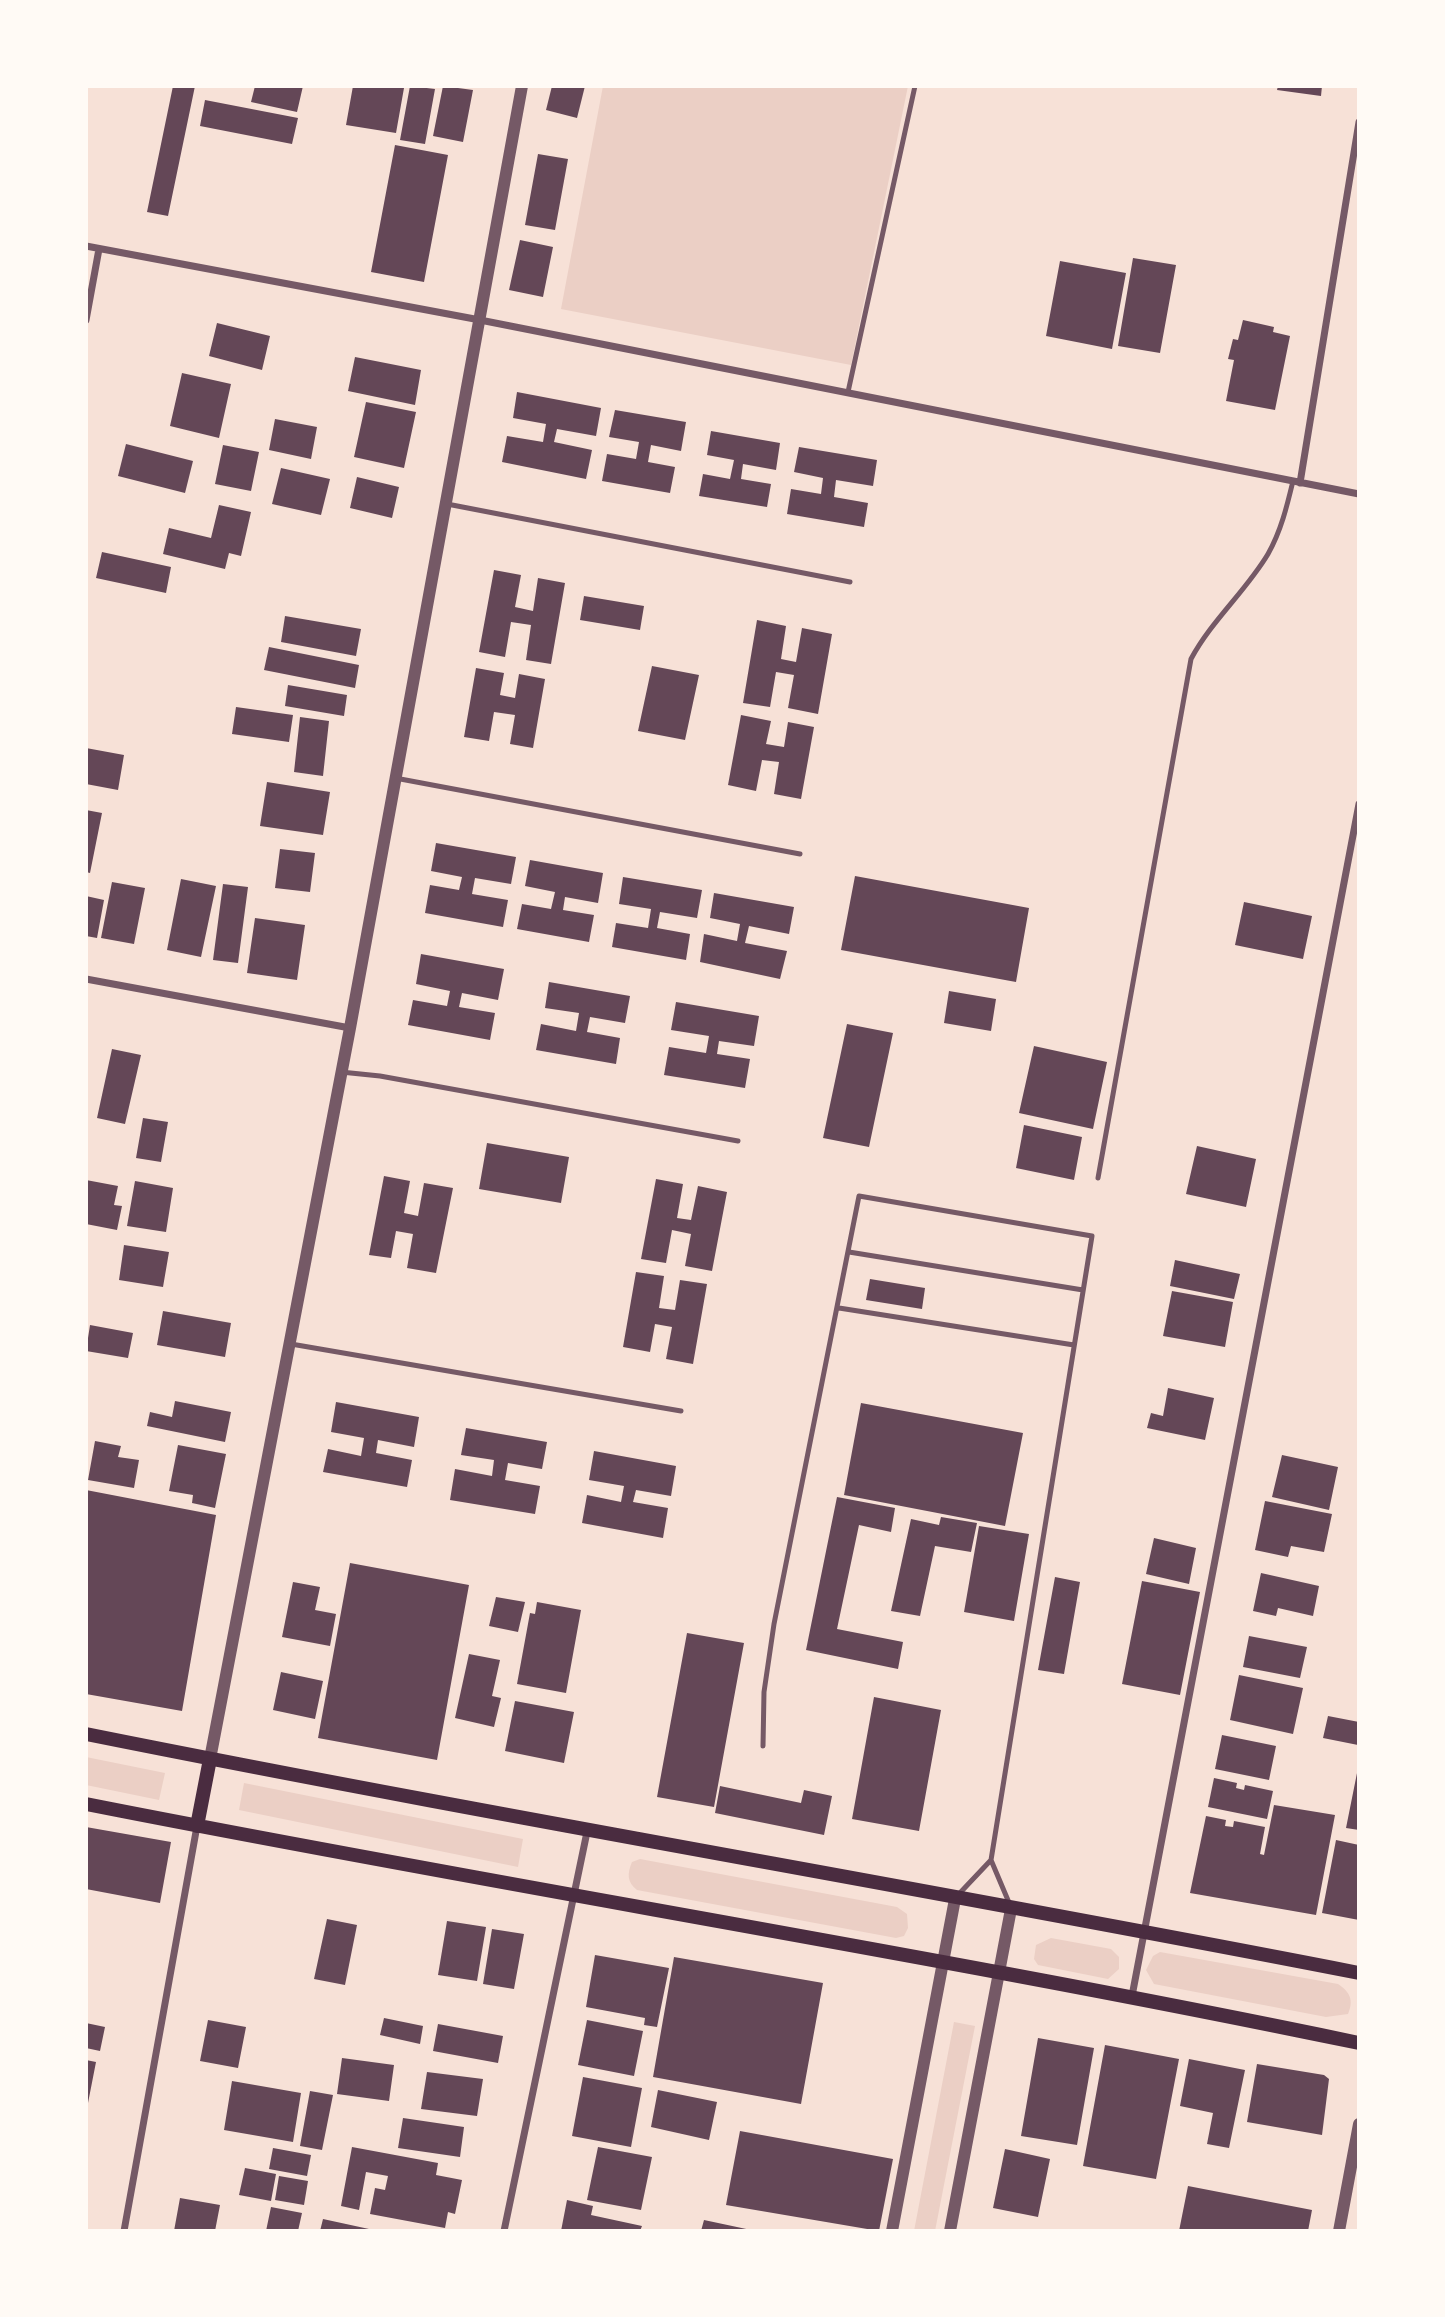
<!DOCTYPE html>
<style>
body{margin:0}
#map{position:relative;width:1445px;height:2317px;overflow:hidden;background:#f7e1d7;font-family:"Varela Round",sans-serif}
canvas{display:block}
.frame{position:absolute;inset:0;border:88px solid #fffaf5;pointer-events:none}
</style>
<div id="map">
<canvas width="1445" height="2317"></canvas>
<div class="frame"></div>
</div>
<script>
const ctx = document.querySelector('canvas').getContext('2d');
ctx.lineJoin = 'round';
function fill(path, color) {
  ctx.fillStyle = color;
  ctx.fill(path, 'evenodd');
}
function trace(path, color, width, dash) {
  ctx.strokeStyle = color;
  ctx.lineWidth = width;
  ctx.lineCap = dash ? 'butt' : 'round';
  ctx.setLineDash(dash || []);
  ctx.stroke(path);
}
fill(new Path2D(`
 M603,86H908L851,365L561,309Z
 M86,1757L165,1773L159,1800L86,1785Z
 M244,1783L523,1839L518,1867L239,1810Z
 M640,1859L897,1907L907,1914L908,1928L904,1936L896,1938L637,1890C627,1882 627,1874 632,1862Z
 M1051,1938L1111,1949L1119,1957V1969L1108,1979L1038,1965L1034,1959L1036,1945Z
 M1160,1952L1338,1984C1350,1992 1354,2000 1348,2014L1326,2017L1154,1984L1146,1970L1153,1956Z
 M954,2022L975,2026L935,2231H914Z`), '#ebcfc5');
fill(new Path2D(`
 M173,86H195L168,216L147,212Z
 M255,86H303L297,112L251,102Z
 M353,86L404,88L396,133L346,125Z
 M410,86L435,89L425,144L400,140Z
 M443,86L473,90L463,142L433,136Z
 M552,86H585L577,118L546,110Z
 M1278,86H1322L1321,96L1277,90Z
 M205,100L298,118L292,144L200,126Z
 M395,145L448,155L424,282L371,272Z
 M538,154L568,159L555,230L525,225Z
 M520,240L553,247L543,297L509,290Z
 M1133,258L1176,265L1160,353L1118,346Z
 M1060,261L1126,273L1112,349L1046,336Z
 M1243,320L1274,327L1273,332L1290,336L1275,410L1226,401L1234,360L1228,359L1233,339L1238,340Z
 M217,323L270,336L262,370L209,356Z
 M355,357L421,370L415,405L348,391Z
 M182,373L231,384L219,438L170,426Z
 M517,392L601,408L596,436L557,429L554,442L592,450L586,479L502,462L507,436L543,442L546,424L513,418Z
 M366,402L416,412L404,468L354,457Z
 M615,410L686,422L681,451L651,445L648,462L675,467L670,493L602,481L607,454L636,459L639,442L609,437Z
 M275,419L317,427L311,459L269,450Z
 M711,431L780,443L776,470L743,464L741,479L771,484L767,507L699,496L703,474L730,479L734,460L707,455Z
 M126,444L193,461L185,493L118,476Z
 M223,445L259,452L251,491L215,484Z
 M799,447L877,460L873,486L836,480L834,497L868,503L864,527L787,514L791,489L821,494L823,478L794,472Z
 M281,468L330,479L321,515L272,504Z
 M357,477L399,487L392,518L350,508Z
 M219,505L251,512L241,556L229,553L225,569L163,554L169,528L211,538Z
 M102,552L171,567L166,593L96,578Z
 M494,570L521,575L515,607L533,611L538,578L565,583L551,664L526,660L531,625L511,622L505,657L479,652Z
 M584,596L644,606L640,630L580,620Z
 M285,616L361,629L356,656L281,642Z
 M757,620L786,626L781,659L796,662L802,628L832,634L818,714L788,708L794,675L776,672L770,707L743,703Z
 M269,647L359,665L355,688L264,670Z
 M652,666L699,675L685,740L638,731Z
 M476,668L504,673L500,695L515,698L519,674L545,679L533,748L510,744L515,715L494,712L489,741L464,737Z
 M288,685L347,695L344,716L285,706Z
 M236,707L293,715L289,742L232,734Z
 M741,715L771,721L766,744L784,747L788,722L814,727L801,799L774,794L779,762L762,760L756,791L728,785Z
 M300,717L329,721L323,776L294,772Z
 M86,748L124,755L118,790L86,784Z
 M267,782L330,792L323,835L260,826Z
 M86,810L102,813L90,873L86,872Z
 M436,843L516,857L511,884L475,878L472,894L508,900L503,927L425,913L430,885L459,890L462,877L431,871Z
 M280,849L315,853L310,892L275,888Z
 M530,860L603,873L598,903L565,897L563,910L594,915L589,942L517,929L522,904L551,909L555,892L525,886Z
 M855,876L1029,908L1016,982L841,950Z
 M623,877L702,890L697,918L660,912L657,928L690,934L686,960L612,947L616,923L648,928L651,909L619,904Z
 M181,879L216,886L201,957L167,950Z
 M112,882L145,888L134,944L101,938Z
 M223,884L248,887L238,963L213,960Z
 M714,893L794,907L789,934L749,926L745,943L787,951L780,979L700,962L704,934L737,941L740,924L710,918Z
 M86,896L104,900L97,938L86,936Z
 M1244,902L1312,916L1303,959L1235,945Z
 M255,918L305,925L297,980L247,973Z
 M421,954L504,969L498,1000L462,993L459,1007L495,1013L490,1040L408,1025L413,1000L447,1006L450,991L416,984Z
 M549,982L630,996L625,1023L590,1017L587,1032L620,1038L616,1064L536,1050L541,1024L576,1031L579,1013L545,1008Z
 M949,991L996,999L991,1031L944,1023Z
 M676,1002L759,1016L754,1046L719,1041L717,1054L750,1059L745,1088L664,1075L669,1047L706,1053L709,1036L671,1030Z
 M847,1024L893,1033L869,1147L823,1138Z
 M1034,1046L1107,1062L1093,1129L1019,1113Z
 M112,1049L141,1055L125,1124L97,1118Z
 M143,1118L168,1122L161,1162L136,1158Z
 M1024,1125L1082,1137L1074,1180L1016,1168Z
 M487,1143L569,1157L561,1203L479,1189Z
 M1197,1146L1256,1159L1246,1207L1186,1194Z
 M384,1176L410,1181L404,1213L418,1216L424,1183L453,1188L436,1273L407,1268L413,1234L396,1231L391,1258L369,1255Z
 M656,1179L683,1184L677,1218L691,1220L698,1186L727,1192L712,1271L685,1266L691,1234L672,1230L666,1263L641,1259Z
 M86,1180L118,1186L114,1205L122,1206L117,1230L86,1224Z
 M135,1181L173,1188L166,1232L127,1226Z
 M124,1245L169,1252L163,1287L119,1280Z
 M1175,1260L1240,1274L1234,1299L1170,1286Z
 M636,1272L664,1276L659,1308L675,1310L680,1280L707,1284L693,1364L666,1359L672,1327L655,1324L650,1352L623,1347Z
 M870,1279L925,1288L922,1309L866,1300Z
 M1172,1291L1233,1302L1225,1347L1163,1336Z
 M163,1311L231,1323L225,1357L157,1345Z
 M90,1325L133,1333L128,1358L86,1351Z
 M1168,1388L1214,1398L1205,1440L1147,1428L1151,1413L1163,1416Z
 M175,1401L231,1412L225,1442L147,1426L150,1412L172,1417Z
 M336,1402L419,1417L414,1447L378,1440L376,1453L412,1460L407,1487L323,1472L328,1449L361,1456L364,1438L331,1432Z
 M861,1403L1023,1433L1005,1526L844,1495Z
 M466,1428L547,1442L542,1469L508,1463L505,1480L540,1486L535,1514L450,1500L455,1469L492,1476L494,1460L461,1455Z
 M95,1441L121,1446L118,1457L139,1460L134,1488L88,1480Z
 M178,1445L226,1454L215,1508L192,1503L193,1495L169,1491Z
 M594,1451L676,1466L671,1496L636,1490L633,1502L668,1508L663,1538L582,1523L587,1495L621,1502L624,1486L589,1480Z
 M1282,1455L1338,1467L1329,1510L1272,1497Z
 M86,1490L216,1515L182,1711L86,1694Z
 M837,1497L895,1508L891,1532L859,1525L837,1629L903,1642L898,1669L806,1650Z
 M1265,1501L1332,1514L1324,1552L1291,1546L1288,1557L1255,1550Z
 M941,1517L977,1523L971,1552L935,1546L920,1616L891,1611L911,1519L939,1525Z
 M979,1526L1029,1534L1014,1621L964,1612Z
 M1154,1538L1196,1548L1189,1584L1146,1574Z
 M350,1563L469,1585L437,1760L318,1738Z
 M1261,1573L1319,1586L1313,1616L1278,1608L1276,1616L1253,1611Z
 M1055,1577L1080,1582L1064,1674L1038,1670Z
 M1142,1581L1200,1592L1180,1695L1122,1684Z
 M293,1582L320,1587L315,1610L336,1614L330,1646L282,1637Z
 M496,1597L525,1602L518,1632L489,1626Z
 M537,1602L581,1610L566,1693L517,1684L530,1613L535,1614Z
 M687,1633L744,1643L714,1807L657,1797Z
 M1249,1636L1307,1647L1300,1678L1243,1667Z
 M469,1654L500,1660L492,1696L501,1698L494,1727L455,1718Z
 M281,1672L323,1681L315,1719L273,1710Z
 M1239,1675L1303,1688L1293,1734L1230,1720Z
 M874,1697L941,1710L919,1831L852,1819Z
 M515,1701L574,1712L564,1763L505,1751Z
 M1328,1716L1359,1722L1358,1745L1323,1738Z
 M1222,1735L1276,1746L1269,1780L1215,1769Z
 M1358,1768H1359V1830L1346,1828Z
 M1214,1778L1237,1783L1236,1788L1244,1790L1245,1785L1273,1791L1267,1819L1208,1807Z
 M720,1786L801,1803L804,1790L832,1796L824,1835L715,1813Z
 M1274,1805L1335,1815L1316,1915L1190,1893L1206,1816L1226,1820L1225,1826L1233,1827L1234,1821L1265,1827L1260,1854L1264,1855Z
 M86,1827L171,1842L160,1903L86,1889Z
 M1336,1840L1359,1845V1920L1322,1913Z
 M327,1919L357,1925L345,1985L314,1979Z
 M447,1921L486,1927L477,1981L438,1975Z
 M492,1929L524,1934L514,1989L483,1984Z
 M595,1955L669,1968L657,2027L644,2025L645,2018L586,2007Z
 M674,1957L823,1983L801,2104L653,2077Z
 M384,2018L423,2026L420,2044L380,2035Z
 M208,2020L246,2027L238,2068L200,2061Z
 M587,2020L643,2031L634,2076L578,2065Z
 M86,2023L105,2027L100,2051L86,2048Z
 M438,2024L503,2036L498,2063L433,2051Z
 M1038,2038L1094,2048L1077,2145L1021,2136Z
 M1105,2045L1179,2059L1156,2179L1083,2166Z
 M342,2058L394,2065L389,2101L337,2094Z
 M1189,2059L1245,2070L1229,2148L1207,2144L1213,2113L1180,2106Z
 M86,2060L96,2062L88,2103L86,2102Z
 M1257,2064L1324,2075L1329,2079L1322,2135L1247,2122Z
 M427,2072L483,2079L477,2116L421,2109Z
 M583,2077L642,2088L631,2147L572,2136Z
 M232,2081L301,2093L293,2142L224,2130Z
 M658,2090L717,2102L709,2140L651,2127Z
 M310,2091L333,2095L322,2150L300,2146Z
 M403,2118L464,2127L460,2157L398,2148Z
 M740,2131L893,2159L879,2231L726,2205Z
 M352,2147L438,2163L436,2175L462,2180L455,2214L448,2212L445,2228L370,2214L375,2188L385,2190L388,2176L366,2172L359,2210L341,2206Z
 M598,2147L652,2157L641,2210L587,2200Z
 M273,2148L311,2155L307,2176L269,2169Z
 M1005,2149L1050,2159L1038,2217L993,2208Z
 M245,2168L276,2174L271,2201L239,2195Z
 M279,2176L308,2181L304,2205L275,2200Z
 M1188,2186L1312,2210L1308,2231H1179Z
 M180,2198L220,2205L215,2231H174Z
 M567,2200L593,2206L591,2215L642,2226L640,2231H561Z
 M271,2207L302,2213L298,2231H266Z
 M323,2219L369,2229L368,2231H320Z
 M704,2220L751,2230V2231H701Z`), '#644757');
trace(new Path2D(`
 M848,392L915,86
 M447,504L850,582
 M395,778L800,854
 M341,1072L380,1076L738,1141
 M1098,1178L1191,659C1212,620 1246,591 1268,554C1281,531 1287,506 1293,481
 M849,1252L1083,1290
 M839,1308L1074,1345
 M291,1344L681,1411
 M763,1746L764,1692L774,1624L859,1196L1092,1236L991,1860L1010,1905
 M957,1896L991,1860`), '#755966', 5);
trace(new Path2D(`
 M86,246L480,320L1359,494
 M86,320L99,249
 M1300,483L1359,122
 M86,979L350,1028
 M1132,1996L1359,804
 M124,2231L197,1826
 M504,2231L587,1832`), '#755966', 7);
trace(new Path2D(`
 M210,1759L350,1028L522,86
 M892,2231L955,1899
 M950,2231L1011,1909
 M1339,2231L1359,2124`), '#755966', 12);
trace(new Path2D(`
 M86,1734C509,1819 935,1890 1359,1973
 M86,1804C510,1888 937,1955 1359,2043
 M197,1826L210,1759`), '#4a2c40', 14);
</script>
